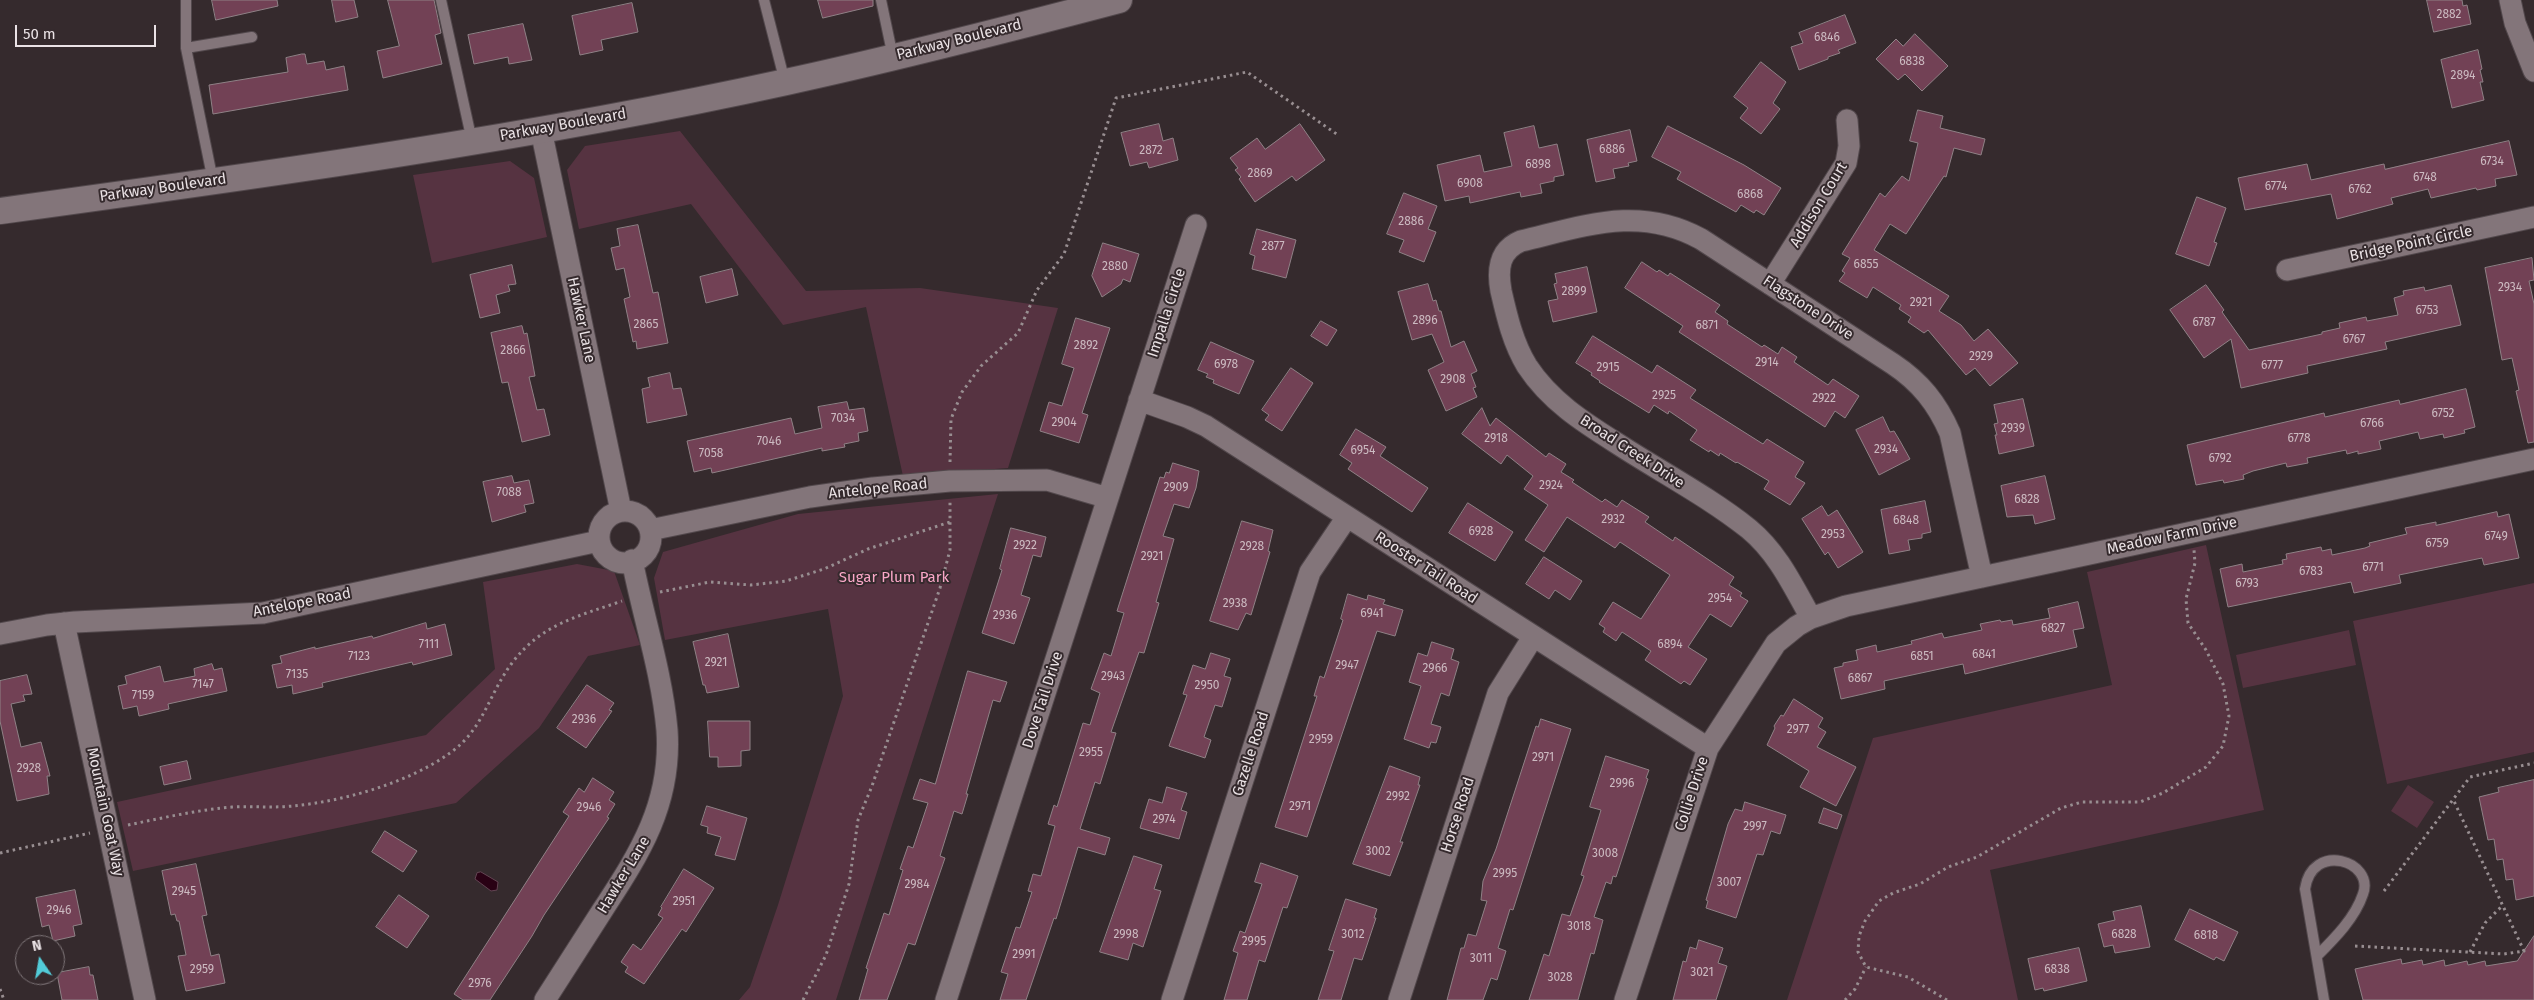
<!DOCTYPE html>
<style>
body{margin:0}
#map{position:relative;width:2534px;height:1000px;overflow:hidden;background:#352a2d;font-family:"Fira Sans",sans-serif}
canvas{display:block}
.north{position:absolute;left:15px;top:935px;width:50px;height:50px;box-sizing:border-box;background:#352a2d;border:1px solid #7d7477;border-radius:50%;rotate:348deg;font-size:14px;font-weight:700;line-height:20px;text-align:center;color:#eae2e5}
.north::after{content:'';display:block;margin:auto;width:18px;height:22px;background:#52cbd8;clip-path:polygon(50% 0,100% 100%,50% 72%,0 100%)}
.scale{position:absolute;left:15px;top:25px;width:141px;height:22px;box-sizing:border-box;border:2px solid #eae2e5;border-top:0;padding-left:6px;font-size:15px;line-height:18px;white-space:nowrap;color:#eae2e5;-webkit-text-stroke:4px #352a2d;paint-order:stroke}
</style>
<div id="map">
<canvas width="2534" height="1000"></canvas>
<div class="north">N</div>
<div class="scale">50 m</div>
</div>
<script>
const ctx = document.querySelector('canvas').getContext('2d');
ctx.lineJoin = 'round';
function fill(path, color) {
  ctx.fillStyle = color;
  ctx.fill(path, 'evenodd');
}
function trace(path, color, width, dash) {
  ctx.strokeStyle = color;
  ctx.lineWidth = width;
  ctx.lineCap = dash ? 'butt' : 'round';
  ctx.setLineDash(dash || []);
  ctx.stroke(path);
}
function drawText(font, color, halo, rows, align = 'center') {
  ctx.font = font + ' "Fira Sans",sans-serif';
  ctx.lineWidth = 4;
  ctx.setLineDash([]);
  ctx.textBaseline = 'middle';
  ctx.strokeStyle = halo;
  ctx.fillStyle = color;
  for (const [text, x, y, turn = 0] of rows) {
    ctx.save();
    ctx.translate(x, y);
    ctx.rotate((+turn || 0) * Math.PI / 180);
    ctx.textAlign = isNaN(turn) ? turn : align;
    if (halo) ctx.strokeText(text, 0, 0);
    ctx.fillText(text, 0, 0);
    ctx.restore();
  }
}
fill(new Path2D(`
 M680,131L806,291L920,288L1058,308L1008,468L903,476L866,307L783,325L691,204L579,229L567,170L585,146Z
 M510,161L534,178L547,237L432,263L413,175Z
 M998,494L836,1000H739L750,987L778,905L843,696L828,609L665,640L654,578L663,552L798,514Z
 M2206,545L2264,810L1990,870L2018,1000H1787L1873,738L2112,685L2087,572Z
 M577,564L614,571L640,645L588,656L539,728L456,803L133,871L117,802L426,735L495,669L483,582Z
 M2534,583V752L2387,784L2353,621Z
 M2349,630L2356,665L2243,688L2236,655Z
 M2408,785L2434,802L2417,828L2391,811Z`), '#563341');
const water = new Path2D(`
 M481,872L498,882L497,890L491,891L475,879L477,873Z`);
fill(water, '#290114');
trace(water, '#634453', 1);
const building = new Path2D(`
 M212,0H277L278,6L216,20Z
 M332,0H354L358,17L336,22Z
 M388,0H434L441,33L435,35L442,64L383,78L377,51L399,46Z
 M818,0H873V6L823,18Z
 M2427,0H2462L2463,6L2467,5L2471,24L2434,32Z
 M632,3L638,32L601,40L603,50L580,55L572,16Z
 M1845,15L1856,43L1838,50L1840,53L1828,57V59L1799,70L1791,47L1803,43L1799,33Z
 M523,24L532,60L509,64L508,57L474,64L468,35Z
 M1915,34L1948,66L1922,91L1905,74L1898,80L1876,59L1896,39L1903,46Z
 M2478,50L2482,69L2480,70L2483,82H2480L2484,100L2452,108L2441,60Z
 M302,54H305L307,64L324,61L326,70L344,66L348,90L213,114L209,85L288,72L286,58Z
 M1761,62L1786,82L1773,103L1780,109L1761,134L1740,118L1748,108L1734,97Z
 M1918,110L1943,116L1940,128L1985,139L1981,155L1954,148L1946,177L1944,176L1906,234L1890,224L1874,250L1949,296L1939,311L1961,325L1974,341L1988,329L2018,363L1990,386L1975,368L1966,375L1928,330L1924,333L1908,322L1911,317L1899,309L1901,305L1873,287L1867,298L1839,281L1845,273L1842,271L1850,258L1842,254L1880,193L1885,197L1902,176L1909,181L1918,143L1910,141Z
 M1159,124L1163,141L1173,138L1178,160L1149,168L1147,162L1130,166L1121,133Z
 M1300,124L1325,160L1296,181L1292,176L1255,202L1239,179L1241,177L1235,170L1238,168L1230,158L1257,138L1265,149Z
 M1534,126L1539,148L1557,144L1564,175L1554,177V181L1540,184L1542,193L1521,197L1520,192L1470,203L1469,196L1445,201L1437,165L1480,155L1484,172L1512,166L1504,133Z
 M1668,126L1744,165L1781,188L1764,215L1756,210L1754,213L1741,205L1736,212L1677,179L1681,172L1652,157Z
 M1630,130L1637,161L1628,163L1629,166L1613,169L1615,178L1596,182L1587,140Z
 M2509,141L2517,175L2495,179L2496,186L2477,190L2476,188L2431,198L2428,189L2391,198L2393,204L2337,219L2331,194L2245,210L2238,178L2307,164L2311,180L2384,164L2385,169Z
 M1404,193L1437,206L1428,229L1436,232L1424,262L1399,252L1404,240L1387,234Z
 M2197,197L2226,208L2214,242L2217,243L2209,266L2176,254Z
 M638,225L653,293L658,292L668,343L637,349L636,341L633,342L624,299L630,297L624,268L616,270L611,248L620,246L617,229Z
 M1257,229L1296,240L1286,278L1252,269L1255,256L1250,254Z
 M1103,243L1139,254L1130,282L1123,279L1121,284L1102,297L1092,276Z
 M2532,258L2534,280L2529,281L2534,304V442L2528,443L2516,391L2519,390L2512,358L2502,360L2485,268Z
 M1642,262L1657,272L1659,270L1668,276L1670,273L1720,305L1715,312L1728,321L1727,324L1762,347L1764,345L1778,354L1782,347L1797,357L1794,362L1828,385L1833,379L1859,396L1845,418L1835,411L1825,427L1679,332L1683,326L1625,288Z
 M512,265L516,284L508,285L510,291L496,295L500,313L480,318L470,275Z
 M1587,267L1597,312L1553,322L1548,301L1558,299L1554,284L1557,283L1555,274Z
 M732,269L738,295L706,303L700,277Z
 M1428,284L1433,301L1436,300L1439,311H1441L1451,347L1464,341L1477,371L1471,374L1476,387L1473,388L1477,397L1446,411L1428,370L1444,362L1432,334L1412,340L1398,292Z
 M2206,285L2224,310L2222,312L2249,350L2322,334V332L2340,328L2339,323L2366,317L2367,321L2398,315L2394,298L2404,295L2403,291L2424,287L2425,291L2451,285L2461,325L2385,342L2387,349L2307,366L2308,373L2241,388L2231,339L2204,358L2170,310Z
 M1076,318L1110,328L1082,413L1088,415L1079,443L1040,431L1049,402L1062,406L1074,368L1062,364Z
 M1321,321L1337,330L1327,346L1311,336Z
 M522,326L524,334L527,333L535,376L529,377L537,410L544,409L550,435L522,442L508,382L502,383L491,333Z
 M1593,336L1652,373L1657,365L1696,390L1690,398L1763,444L1767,439L1804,462L1795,477L1805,483L1790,505L1764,489L1769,481L1737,462L1736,463L1720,453L1719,456L1710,450L1709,452L1690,440L1697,430L1669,411L1668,414L1654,405L1649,413L1599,382L1600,381L1591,375L1592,373L1576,363Z
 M1211,342L1254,361L1239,394L1213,383L1214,380L1206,377L1208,374L1198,370Z
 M1291,368L1313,383L1282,431L1265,420L1269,415L1262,410Z
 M670,373L673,389L681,388L687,415L647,423L642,389L650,387L648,378Z
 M2466,389L2475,427L2464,430L2465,433L2444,438L2443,434L2420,439L2418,432L2379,441L2381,449L2358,454V451L2347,454L2346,450L2307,458L2308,463L2287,467L2286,463L2253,471L2243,475L2244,479L2224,483L2223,480L2196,485L2187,445L2324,413L2325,417L2399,400L2400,404Z
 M2023,399L2034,446L1999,454L1995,435H1997L1994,424L1998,423L1994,405Z
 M847,402L849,410L864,408L868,431L858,433L859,441L844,444L845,447L822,451V448L712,473L711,468L694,472L687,441L791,418L795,434L822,428L818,407Z
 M1482,408L1490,426L1496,418L1546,457L1549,453L1566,464L1561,472L1574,480L1572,482L1602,502L1605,499L1617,507L1622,500L1649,517L1645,522L1673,541L1675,537L1734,577L1729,585L1742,593L1740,596L1748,601L1731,627L1710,614L1688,647L1707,659L1690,685L1684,681L1681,684L1645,660L1651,651L1622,632L1616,641L1603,632L1605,628L1599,624L1613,602L1641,619L1670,575L1620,542L1615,548L1567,517L1544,552L1525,540L1548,505L1524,489L1533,476L1507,455L1501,464L1462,434Z
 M1883,417L1890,432L1894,431L1900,441L1910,459L1879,475L1856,430Z
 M1356,429L1386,447L1380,456L1428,488L1412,512L1348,469L1352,463L1340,455Z
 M1173,463L1199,471L1196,488L1189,508L1174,504L1163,536L1174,539L1156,602L1159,603L1144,653L1139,652L1111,732L1116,733L1100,784L1095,782L1080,829L1110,838L1105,855L1078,847L1056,919L1054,918L1026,1000H1000L1008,974L1001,972L1016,927L1020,928L1032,892L1028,891L1033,874L1041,876L1055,826L1048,824L1054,805L1057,807L1083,723L1090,725L1100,693L1091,689L1104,653L1111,656L1124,613L1117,611L1144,526L1160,477L1164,478L1166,472L1169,473Z
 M512,476L514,483L529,480L534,503L524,505L526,512L492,522L483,482Z
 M2045,476L2055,519L2035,524L2033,515L2007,517L2001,486Z
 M1925,501L1931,532L1922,534V538L1908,540L1910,550L1889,554L1881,510Z
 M1468,503L1513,532L1495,561L1449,533Z
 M1822,506L1828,516L1837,510L1863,552L1838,568L1828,552L1825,555L1802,519Z
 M2497,512L2498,517L2509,514L2519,558L2484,565L2482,558L2399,575L2401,583L2354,593L2351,582L2228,607L2220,569L2242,564L2243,572L2283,564L2282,560L2287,559L2286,554L2321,547L2322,551L2331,549L2332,555L2365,548L2370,546L2369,543L2407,534L2405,528L2436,522V525Z
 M1242,521L1273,530L1268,551L1270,552L1251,615L1246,613L1238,630L1210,621Z
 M1011,528L1046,537L1041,557L1033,555L1021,595L1030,598L1014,644L982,633L1002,570L1000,569Z
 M1544,557L1582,581L1570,600L1555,590L1549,599L1526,584Z
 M1348,594L1367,600L1368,595L1385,600L1383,604L1403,610L1395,636L1377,631L1307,837L1275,827L1317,696H1314L1320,676L1324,678L1343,620L1341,619Z
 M2078,602L2084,628L2073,630L2077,647L1965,674L1963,664L1884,681L1885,689L1841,699L1834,668L1843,666V663L1858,660L1856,650L1876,645L1877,652L1912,644L1911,641L1942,633L1944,638L1982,630L1980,624L2000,620L2001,622L2012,620L2013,625L2050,618L2048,609Z
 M426,623L427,629L445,624L452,655L413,665L412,662L322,683L323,687L293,694L292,685L277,688L272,665L282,663L280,656L315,647V649L372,636L373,638Z
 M728,634L739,687L707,693L705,685H703L693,642Z
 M1432,642L1454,649L1451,659L1459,662L1449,696L1441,693L1431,724L1441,727L1436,743L1431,742L1429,748L1404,739L1421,686L1409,682L1418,653L1427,656Z
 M1211,653L1230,659L1224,676L1231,678L1222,707L1215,705L1204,737L1211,740L1205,758L1169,746L1187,695L1183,694L1193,665L1205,669Z
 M212,664L214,670L222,668L227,691L168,704L169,709L139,716L137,706L123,709L118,686L127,684L125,676L160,666L164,682L195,676L194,669Z
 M968,671L1007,682L1000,702L993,700L966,794H968L962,814L954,811L940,856L945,858L915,945L908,943L887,1000H859L868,969L866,968L884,913L889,915L903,870L900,869L908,846L913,848L928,803L913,799L920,779L935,784Z
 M27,675L32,694L23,695L25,701L11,704L21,747L41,742L50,776H47L49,794L17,801L0,721V681Z
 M587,685L614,703L609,710L612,711L586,748L557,728Z
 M1794,699L1823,718L1818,727L1826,732L1817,747L1856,767L1836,806L1800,787L1809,771L1767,745L1775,728L1774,726L1781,715L1783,716Z
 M1541,719L1571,729L1513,910L1510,909L1498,948L1506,951L1497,980L1491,978L1483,1000H1447L1461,948H1464L1468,934L1476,936L1487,901L1481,900L1483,881L1496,849L1536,726L1538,727Z
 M708,721H750V750L741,751V766L718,767V757H710Z
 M1606,756L1649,770L1646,778L1648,779L1616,877L1613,876L1611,884L1606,882L1594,917L1603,920L1594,954L1591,953L1578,1000H1529L1544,954L1549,956L1562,914L1570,916L1584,876L1581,875L1601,810L1590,807Z
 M187,761L191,779L164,785L160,767Z
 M1390,766L1420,777L1418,785H1420L1400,842H1403L1390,876L1353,864Z
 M593,778L614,792L609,800L615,804L607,817L609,818L544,915L532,936L490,1000H463L454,994L569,816L563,812L579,788L584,792Z
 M2534,780V896L2516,900L2513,879L2506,880L2503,859L2497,860L2494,839L2488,840L2479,797L2499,792L2498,788Z
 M1167,787L1187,793L1181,810L1187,812L1179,839L1140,828L1149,799L1162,803Z
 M1745,802L1786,815L1780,834L1771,831L1763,855L1757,854L1736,918L1706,908L1708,901L1706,900L1728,824L1735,809L1742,811Z
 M707,806L747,818L735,860L715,855L721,837L707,833L708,827L701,825Z
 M1824,808L1842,815L1837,829L1819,823Z
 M385,831L417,851L403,872L372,852Z
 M1134,856L1162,865L1154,889L1161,891L1143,947L1133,943L1128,960L1100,952Z
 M1261,863L1298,876L1287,908L1283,907L1265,962L1259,960L1247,1000H1224L1238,953L1233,951L1240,931L1245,933L1262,884L1255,882Z
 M196,864L207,915L202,916L211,956L219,954L225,983L186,991L178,956L186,955L179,921H177L175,914L171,915L162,871Z
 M684,869L714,888L686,932L682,929L644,984L625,972L628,967L621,962L633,944L641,950L663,918L658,915L662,908L661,907Z
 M75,890L82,924L73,926L75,936L53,941L49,925L42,927L36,898Z
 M399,895L429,916L407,948L376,927Z
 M1346,899L1377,909L1374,918H1376L1362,960L1354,958L1341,1000H1318L1334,951L1329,950Z
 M2141,906L2150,947L2115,953L2113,945L2104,947L2098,924L2115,920L2113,912Z
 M2190,909L2238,932L2224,961L2216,957L2214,960L2175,940Z
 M2534,936V1000H2363L2355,969L2401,959L2402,964L2422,960L2423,965L2444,960L2445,966L2467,961L2468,965L2485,961L2486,966L2517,961Z
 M1699,940L1723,948L1718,963L1727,966L1716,1000H1673L1683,961L1686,962L1690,947L1696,949Z
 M2079,948L2087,981L2044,991L2043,988L2035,990L2028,959Z
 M89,967L90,975H93L98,1000H62L57,973Z`);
fill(building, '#724155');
trace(building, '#8f8186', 1);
const service = new Path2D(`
 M186,0V48L213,181
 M441,0L472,141
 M764,0L785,82
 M881,0L893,57
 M186,48L252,37
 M2317,956C2335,938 2355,918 2363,894C2375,861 2312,841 2305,889L2324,1000`);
const minor = new Path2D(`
 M2510,0L2515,23L2534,71
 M541,130L621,511
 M2287,270L2534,217
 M1770,284L1846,163L1849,146L1847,120
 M1139,400L1187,417L1206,426L1708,748
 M599 537a26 26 0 1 1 52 0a26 26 0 1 1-52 0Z
 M650,530L810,497L873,488L950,481L1047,480L1108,498
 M1811,618C1793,586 1778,553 1749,529C1709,497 1661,472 1618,444C1583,422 1550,401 1527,366C1513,343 1507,317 1501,291C1497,269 1499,250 1521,241C1585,226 1639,205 1701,239L1893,364C1920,382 1937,403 1950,433L1982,577
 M64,623L145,1000
 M0,634L47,625L75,622L263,613L599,541
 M545,1000C564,970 583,941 602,911C640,853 672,803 667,730C662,673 643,616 632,560
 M946,1000L1196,225
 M1172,1000L1310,572L1347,517
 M1399,1000L1498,693L1533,637
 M1625,1000L1708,748L1776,643L1797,626L1811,618L1846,606L2534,459`);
const tertiary = new Path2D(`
 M0,211C263,175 526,139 786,82C897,58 1009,29 1119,0`);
trace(service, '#52484c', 12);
trace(minor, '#52484c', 23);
trace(tertiary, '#52484c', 28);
trace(new Path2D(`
 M950,462L951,419L962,392L981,366L1018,333L1037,290L1064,254L1116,98L1247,72L1338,135
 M660,592L710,582L751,585L786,581L824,569L868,549L950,522
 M128,825C162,818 197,810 232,807C253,806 273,808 293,806C344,801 408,783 450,753C484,729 488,695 512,663C541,624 579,616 622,601
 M0,853L90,833
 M2384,891L2470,777L2534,763
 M2355,946L2504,954L2524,951L2453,799
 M2470,952L2485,923L2503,905
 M0,989L4,1000
 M803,1000L826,955L849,884L858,820L872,786L940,588L950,550V501
 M1845,1000L1855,989L1866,967
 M1947,1000L1908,977L1866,967L1858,952L1859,936L1865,921L1879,901L1893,893L1920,884L1948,867L1977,857L2061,808L2082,802H2140L2163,793L2206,767L2223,746L2229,716L2223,684L2206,650L2188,623L2186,599L2195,563L2194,550`), '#988e91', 3, [2.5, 4]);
trace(service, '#83757a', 10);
trace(minor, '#83757a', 21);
trace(tertiary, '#83757a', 26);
drawText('12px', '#ccbac1', null, [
 ["2882",2449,15],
 ["6846",1827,38],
 ["6838",1912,62],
 ["2894",2463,76],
 ["6886",1612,150],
 ["2872",1151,151],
 ["6734",2492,162],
 ["6898",1538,165],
 ["2869",1260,174],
 ["6748",2425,178],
 ["6908",1470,184],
 ["6774",2276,187],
 ["6762",2360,190],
 ["6868",1750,195],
 ["2886",1411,222],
 ["2877",1273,247],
 ["6855",1866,265],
 ["2880",1115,267],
 ["2934",2510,288],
 ["2899",1574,292],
 ["2921",1921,303],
 ["6753",2427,311],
 ["2896",1425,321],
 ["6787",2204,323],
 ["2865",646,325],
 ["6871",1707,326],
 ["6767",2354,340],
 ["2892",1086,346],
 ["2866",513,351],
 ["2929",1981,357],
 ["2914",1767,363],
 ["6978",1226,365],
 ["6777",2272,366],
 ["2915",1608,368],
 ["2908",1453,380],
 ["2925",1664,396],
 ["2922",1824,399],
 ["6752",2443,414],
 ["7034",843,419],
 ["2904",1064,423],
 ["6766",2372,424],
 ["2939",2013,429],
 ["2918",1496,439],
 ["6778",2299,439],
 ["7046",769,442],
 ["2934",1886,450],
 ["6954",1363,451],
 ["7058",711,454],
 ["6792",2220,459],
 ["2924",1551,486],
 ["2909",1176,488],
 ["7088",509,493],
 ["6828",2027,500],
 ["2932",1613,520],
 ["6848",1906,521],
 ["6928",1481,532],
 ["2953",1833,535],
 ["6749",2496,537],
 ["6759",2437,544],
 ["2922",1025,546],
 ["2928",1252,547],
 ["2921",1152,557],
 ["6771",2373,568],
 ["6783",2311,572],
 ["6793",2247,584],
 ["2954",1720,599],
 ["2938",1235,604],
 ["6941",1372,614],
 ["2936",1005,616],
 ["6827",2053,629],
 ["7111",429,645],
 ["6894",1670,645],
 ["6841",1984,655],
 ["7123",359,657],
 ["6851",1922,657],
 ["2921",716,663],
 ["2947",1347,666],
 ["2966",1435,669],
 ["7135",297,675],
 ["2943",1113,677],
 ["6867",1860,679],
 ["7147",203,685],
 ["2950",1207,686],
 ["7159",143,696],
 ["2936",584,720],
 ["2977",1798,730],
 ["2959",1321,740],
 ["2955",1091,753],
 ["2971",1543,758],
 ["2928",29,769],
 ["2996",1622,784],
 ["2992",1398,797],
 ["2971",1300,807],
 ["2946",589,808],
 ["2974",1164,820],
 ["2997",1755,827],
 ["3002",1378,852],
 ["3008",1605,854],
 ["2995",1505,874],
 ["3007",1729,883],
 ["2984",917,885],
 ["2945",184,892],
 ["2951",684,902],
 ["2946",59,911],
 ["3018",1579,927],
 ["2998",1126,935],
 ["3012",1353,935],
 ["6828",2124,935],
 ["6818",2206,936],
 ["2995",1254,942],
 ["2991",1024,955],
 ["3011",1481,959],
 ["2959",202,970],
 ["6838",2057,970],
 ["3021",1702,973],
 ["3028",1560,978],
 ["2976",480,984]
]);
drawText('15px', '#eae2e5', '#352a2d', [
 ["Parkway Boulevard",959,40,-14],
 ["Parkway Boulevard",563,125,-10],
 ["Parkway Boulevard",163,188,-8],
 ["Addison Court",1819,205,-59],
 ["Bridge Point Circle",2411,244,-12],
 ["Flagstone Drive",1808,308,33],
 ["Impalla Circle",1167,313,-72],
 ["Hawker Lane",581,320,78],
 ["Broad Creek Drive",1632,452,33],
 ["Antelope Road",878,489,-6],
 ["Meadow Farm Drive",2172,536,-12],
 ["Rooster Tail Road",1426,568,33],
 ["Antelope Road",302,603,-11],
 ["Dove Tail Drive",1043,700,-72],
 ["Gazelle Road",1251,754,-72],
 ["Collie Drive",1692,794,-72],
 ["Mountain Goat Way",105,812,78],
 ["Horse Road",1458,815,-72],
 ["Hawker Lane",624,875,-59]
]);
drawText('15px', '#f9a7c7', '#352a2d', [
 ["Sugar Plum Park",894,578]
]);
</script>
